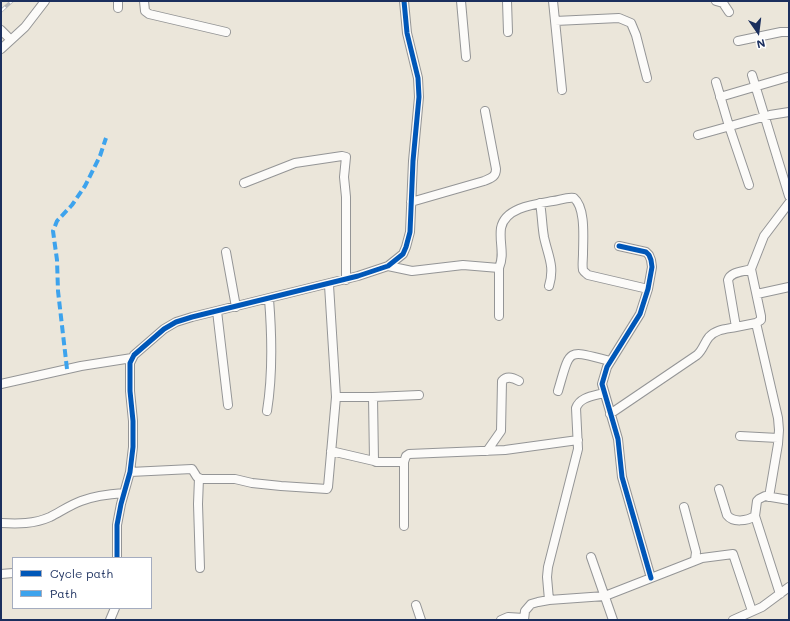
<!DOCTYPE html>
<style>
body{margin:0}
#map{position:relative;width:790px;height:621px;overflow:hidden;background:#ebe6da;font-family:Mali,sans-serif}
canvas{display:block}
.frame{position:absolute;inset:0;border:2px solid #1b2f5e;pointer-events:none}
.legend{position:absolute;left:12px;top:557px;width:140px;height:52px;box-sizing:border-box;background:#fff;border:1px solid #a4acbf;margin:0;padding:5px 7px;list-style:none;font-size:12px;color:#1b2f5e}
.legend li{display:flex;align-items:center;gap:8px;height:20px}
.legend b{width:20px;border:1px solid #a4acbf}
.north{position:absolute;left:738px;top:12px;width:40px;height:40px;-webkit-text-stroke:3px #fff;paint-order:stroke;rotate:166deg;font-size:11px;font-weight:700;line-height:16px;text-align:center;color:#1b2f5e}
.north::after{content:'';display:block;margin:auto;width:14px;height:18px;background:#1b2f5e;clip-path:polygon(50% 0,100% 100%,50% 72%,0 100%)}
</style>
<div id="map">
<canvas width="790" height="621"></canvas>
<div class="frame"></div>
<ul class="legend">
<li><b style="height:5px;background:#0057b8"></b>Cycle path</li>
<li><b style="height:5px;background:#3da3ed"></b>Path</li>
</ul>
<div class="north">N</div>
</div>
<script>
const ctx = document.querySelector('canvas').getContext('2d');
ctx.lineJoin = 'round';
function trace(path, color, width, dash) {
  ctx.strokeStyle = color;
  ctx.lineWidth = width;
  ctx.lineCap = dash ? 'butt' : 'round';
  ctx.setLineDash(dash || []);
  ctx.stroke(path);
}
const minor = new Path2D(`
 M118,1V8
 M144,1L145,11L149,14L226,32
 M461,1L466,57
 M507,1L508,32
 M553,1L562,90
 M716,1L723,3L729,12
 M555,21L619,18L631,23L636,35L647,78
 M1,30L11,40
 M738,41L781,32H789
 M1,49L25,27L45,1
 M752,75L789,196
 M716,82L729,126L749,185
 M720,97L788,77
 M698,135L770,115L789,112
 M244,183L295,163L342,156L346,157L344,177L346,197V280
 M411,202L484,181C491,178 496,177 496,169L485,111
 M540,203C542,214 542,226 544,237C548,256 555,266 549,286
 M619,246L646,252L649,255L651,260L652,267L648,289L640,314L607,367L602,384L618,439L622,477L651,578
 M226,252L236,307
 M388,266L412,271L463,265L499,268V316
 M499,268C505,254 499,243 501,228C505,207 536,204 553,201C560,200 567,197 574,198C586,208 583,239 583,254C583,259 582,266 583,270C584,272 586,273 588,275L648,289
 M329,285L336,397H373L374,461L376,462H404
 M757,294L789,287
 M217,311L228,405
 M756,323L778,418L779,430L778,444L769,497
 M736,327L756,323L761,320V316L751,269
 M1,384L81,366L132,358
 M558,391C571,347 566,350 610,361
 M373,397L419,395
 M267,411C273,374 272,336 269,299
 M610,414L697,355C703,350 704,343 709,337C716,329 727,329 736,327L728,280C731,271 744,272 751,269L764,236L789,203
 M740,436L778,438
 M331,451L374,461
 M487,451L501,431L502,381C507,375 514,378 519,381
 M130,472L192,469L197,477L201,479H235L252,483L281,486L327,489L328,487L336,397
 M199,478L198,504L200,568
 M719,489L727,515C733,523 747,521 755,516L757,501L759,499L765,496L789,500
 M755,516L780,594
 M1,523C18,524 34,524 50,517C60,512 70,505 81,501C94,496 109,494 124,493
 M404,526V462L406,456L409,454L505,450L578,440
 M591,557L613,620
 M117,558V525L121,504L130,472L133,447V421L130,391V363L134,355L164,329L176,322L192,317L358,276L388,266L403,254L406,247L410,232L413,161L419,97L418,78L407,33L404,1
 M692,562L702,558L733,554L752,611
 M1,574L13,573
 M549,600L547,577L548,567L578,449L576,408C580,397 593,396 604,393
 M416,605L421,620
 M110,620L115,608
 M501,620L508,617L524,618
 M524,620L525,611L531,604L538,602L549,600L605,596L692,562L695,560L696,552L684,507
 M733,620L762,607L789,587`);
trace(minor, '#949596', 10);
trace(minor, '#fcfbf9', 8);
const rail = new Path2D(`
 M1,11L12,1`);
trace(rail, '#b6b8bb', 3.5);
trace(rail, '#fff', 2, [6]);
trace(new Path2D(`
 M67,369L58,291L57,260L53,231L57,221L72,205L85,186L100,156L106,138`), '#3da3ed', 4, [8, 4]);
trace(new Path2D(`
 M619,246L646,252L649,255L651,260L652,267L648,289L640,314L607,367L602,384L618,439L622,477L651,578
 M117,558V525L121,504L130,472L133,447V421L130,391V363L134,355L164,329L176,322L192,317L358,276L388,266L403,254L406,247L410,232L413,161L419,97L418,78L407,33L404,1`), '#0057b8', 5);
</script>
